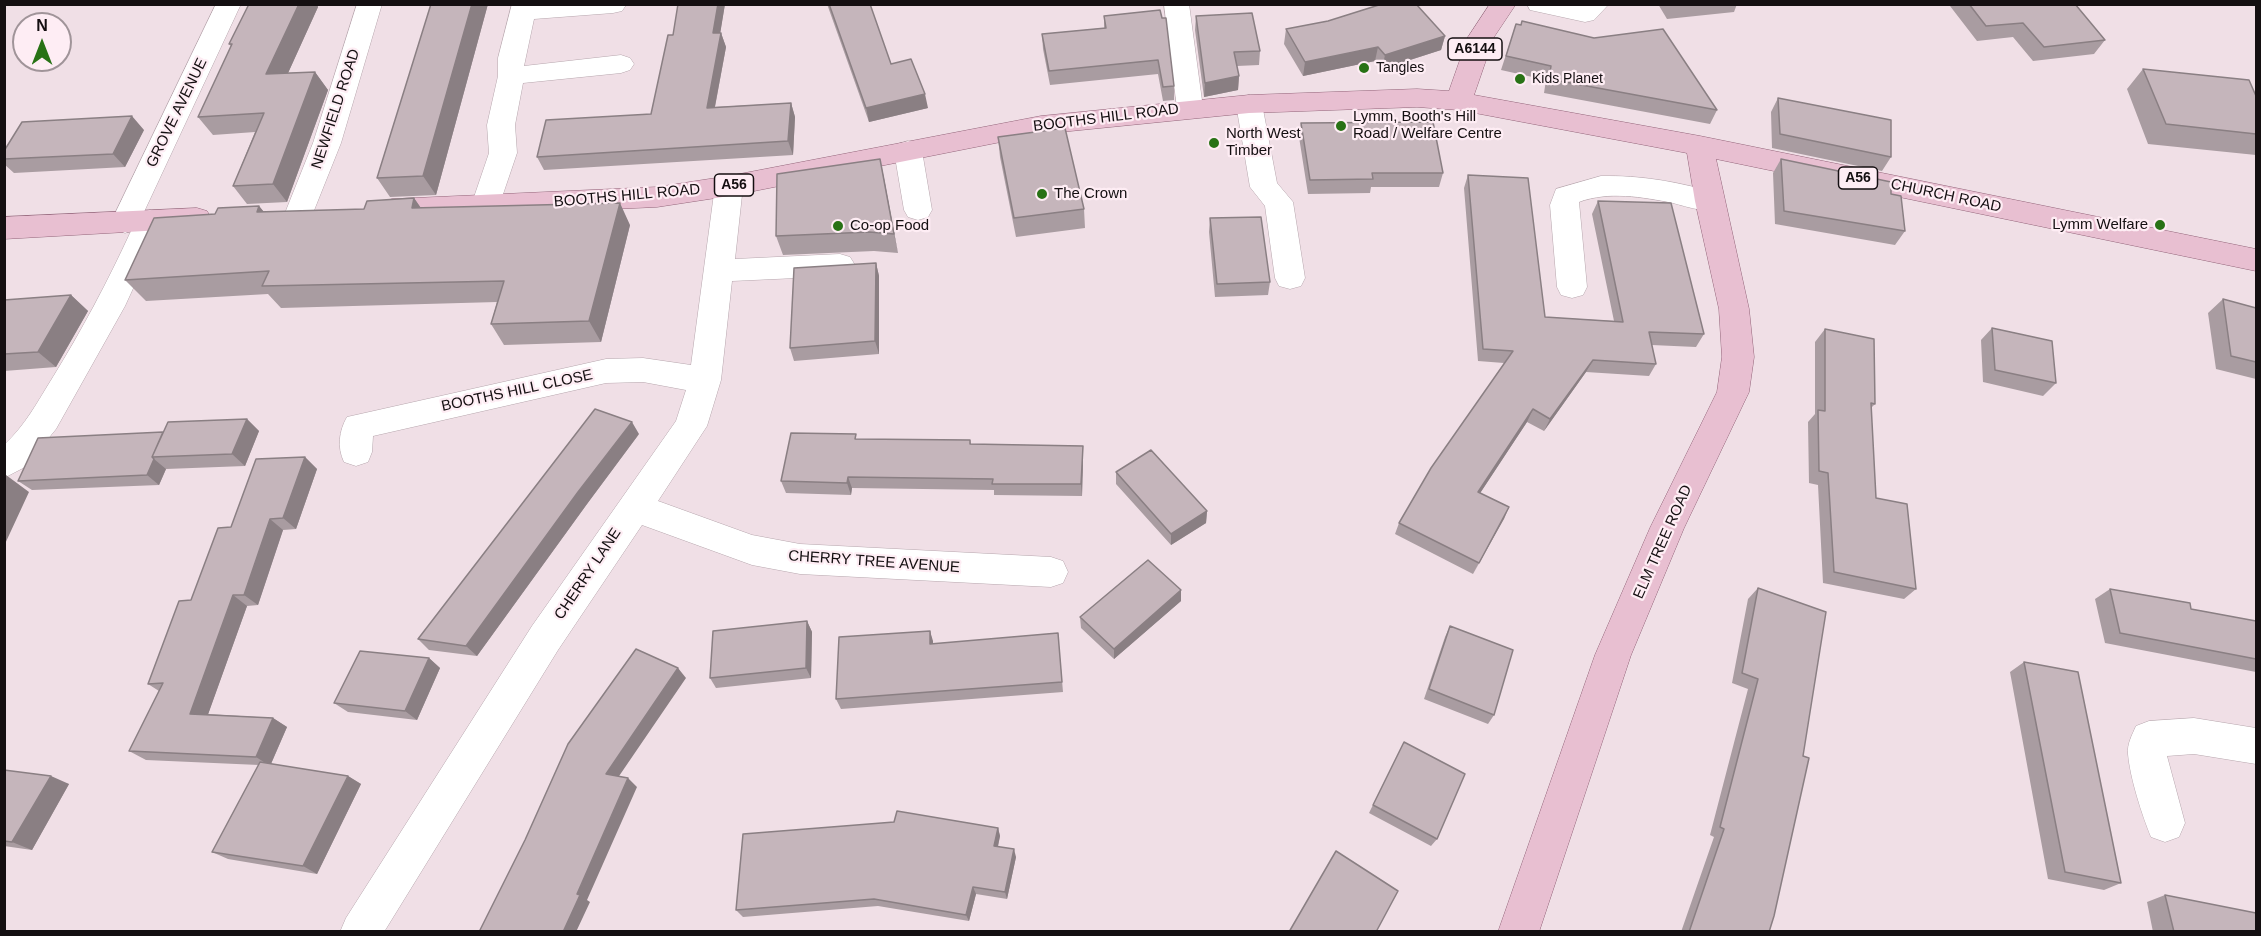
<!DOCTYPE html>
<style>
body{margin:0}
#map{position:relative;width:2261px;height:936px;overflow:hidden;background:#f0dfe6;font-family:Arial,sans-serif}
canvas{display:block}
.frame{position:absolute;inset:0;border:6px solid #140f11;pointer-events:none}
.north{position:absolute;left:12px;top:12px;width:60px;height:60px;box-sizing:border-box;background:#feedf4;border:2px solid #a09499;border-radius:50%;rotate:0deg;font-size:16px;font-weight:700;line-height:24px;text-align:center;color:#140f11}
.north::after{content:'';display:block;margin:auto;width:21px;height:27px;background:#287215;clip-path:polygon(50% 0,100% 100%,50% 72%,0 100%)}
</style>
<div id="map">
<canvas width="2261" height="936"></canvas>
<div class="frame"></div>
<div class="north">N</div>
</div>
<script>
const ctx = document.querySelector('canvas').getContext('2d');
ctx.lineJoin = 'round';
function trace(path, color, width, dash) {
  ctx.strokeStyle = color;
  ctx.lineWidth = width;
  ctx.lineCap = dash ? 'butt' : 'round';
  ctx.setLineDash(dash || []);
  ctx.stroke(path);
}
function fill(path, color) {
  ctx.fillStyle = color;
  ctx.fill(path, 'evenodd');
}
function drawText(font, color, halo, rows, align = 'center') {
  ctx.font = font + ' Arial,sans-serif';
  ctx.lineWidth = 4.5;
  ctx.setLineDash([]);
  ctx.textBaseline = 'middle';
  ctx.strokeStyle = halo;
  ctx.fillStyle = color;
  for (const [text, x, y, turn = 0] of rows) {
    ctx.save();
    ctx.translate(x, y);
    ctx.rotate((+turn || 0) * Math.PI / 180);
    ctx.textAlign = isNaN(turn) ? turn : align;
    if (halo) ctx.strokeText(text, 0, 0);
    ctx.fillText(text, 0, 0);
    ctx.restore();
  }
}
const minor = new Path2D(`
 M216,4H241L144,212L150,210L160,214L164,221L125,306L56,429L25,467L4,478V445C25,426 38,401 53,377C82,330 108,281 131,231L125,233L115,229L111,222Z
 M357,4H382L341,143L313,213L309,220L299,223L289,220L285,213L313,143Z
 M512,4L626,5L622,11L613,13L534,19L524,66L621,55L630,58L634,64L630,70L621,73L523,83L515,125L517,153L499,206L495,213L485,216L475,213L471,206L489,153L487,125L498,76V58Z
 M1164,4H1189L1203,108L1199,114L1190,117L1181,114L1177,108Z
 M1527,4H1609L1594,20L1585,22L1530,10Z
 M1249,95L1258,98L1262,104L1277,183L1293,202L1305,278L1301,286L1290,289L1279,286L1275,278L1265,206L1250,187L1236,104L1240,98Z
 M908,141L918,144L922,151L932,210L928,217L918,220L908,217L904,210L894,151L898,144Z
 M729,176L739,179L743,186L735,259L840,254L850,257L855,265L850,273L840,276L732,281L721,380L707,426L658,501L752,535L800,544L1051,557L1063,561L1068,572L1063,583L1051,587L800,574L752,565L642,525L558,650L384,932H340L346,918L532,626L676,421L686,390L643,382L606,383L373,436L372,452L368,462L356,466L344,462C337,447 339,431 347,417L606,359L643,358L691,365L715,186L719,179Z
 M1601,176C1640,175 1681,182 1719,194L1723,201L1719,208C1704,213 1688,207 1673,203C1642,197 1609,191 1579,202L1587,287L1583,295L1572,298L1561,295L1557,287L1550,205L1556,189Z
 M2194,718L2256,728V764L2194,754L2167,756L2185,823L2179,837L2165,842L2151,837C2142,815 2130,778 2128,754C2127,744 2132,735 2136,726L2149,721Z`);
const major = new Path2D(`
 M1490,4H1516L1494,37L1474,95L1700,136L2256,249V271L1716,159L1749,309L1754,357L1749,392L1684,528L1631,655L1539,932H1498L1595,655L1650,528L1717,392L1722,357L1719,309L1695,201L1687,153L1459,110L1417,107L1249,113L1041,134L729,196L657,207L392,219L382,216L378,209L382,202L392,199L657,187L729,176L1041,116L1249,95L1417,89L1449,91L1468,37Z
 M197,208L207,211L211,218L207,225L197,228L4,239V217Z`);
trace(minor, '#b6a6ad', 1);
trace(major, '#93657a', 1);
fill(minor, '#fff');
fill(major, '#e8bfd1');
fill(new Path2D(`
 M249,4H317L318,7L288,73L315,72L328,90L287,202L247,204L233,186L255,132L213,135L198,117L231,46L229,44Z
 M431,4H488L436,195L390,197L377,178Z
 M678,4H725L720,33H721L726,47L715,107L791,103L795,117L793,155L544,170L537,157L651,114L673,35Z
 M827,4H870L891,64L928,108L869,122Z
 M1658,4H1737L1734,12L1667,19Z
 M1950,4H2075L2105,40L2094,54L2033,61L2013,37L1977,41L1950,6Z
 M1160,10L1174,86V100L1163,101L1158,74L1050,85L1043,49L1042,34L1104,28V16Z
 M1196,16L1260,51L1259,65L1237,66L1239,76L1238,90L1204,97L1195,30Z
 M1516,24L1717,110L1710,124L1544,93L1546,80L1501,70Z
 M1286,29L1445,36L1441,50L1382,69L1375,61L1303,76L1284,44Z
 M2143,69L2256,96V155L2148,144L2127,89Z
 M1778,98L1891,157L1882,171L1772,148L1771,112Z
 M1301,123L1443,173L1439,187H1371L1370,193L1308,194L1299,137Z
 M144,130L125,167L14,173L4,164V151Z
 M998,137L1084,209L1085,228L1016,237L1000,157Z
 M880,159L898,253L874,251L783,255L776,236Z
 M1781,159L1891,194L1905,231L1895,245L1775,224L1773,173Z
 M1468,175L1545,317L1614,321L1592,214L1598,201L1704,334L1696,347L1652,345L1656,364L1649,376L1586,372L1544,431L1527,422L1480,493L1509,507L1473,574L1395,534L1399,523L1504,363L1478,361L1464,188Z
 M414,198L421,208L630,225L601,342L504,345L491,324L497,302L281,308L268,294L146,301L125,280L259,206L264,212L364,209Z
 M1210,218L1270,282L1268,295L1215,297L1209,232Z
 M876,263L879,276V354L794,361L790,348Z
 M71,295L88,311L56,367L4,371V300Z
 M2223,299L2256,308V379L2216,369L2208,313Z
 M1992,328L2056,383L2043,396L1983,382L1981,340Z
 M1825,329L1875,404L1871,408L1876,498L1916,589L1904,599L1823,583L1818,485L1809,483L1808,422L1815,414V342Z
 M247,419L259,431L245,466L166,469L159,485L32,490L18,481L163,432Z
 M639,434L587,504L477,656L429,650L418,639Z
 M857,439L970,440L971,444L1083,446V458L1082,496L994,495V490L852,488L851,495L786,493L781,481Z
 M305,457L317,469L296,529L283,530L258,605L247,606L208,714L273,718L287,727L271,764L348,776L361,784L317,874L228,859L212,852L259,765L146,760L129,751L159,691L148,684L231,527Z
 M1116,472L1207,511L1206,523L1171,545L1116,484Z
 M1758,588L1769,932H1681L1714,837L1710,835L1748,689L1732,683L1748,599Z
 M2110,589L2191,609L2256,621V672L2105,643L2095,599Z
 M1181,590V601L1114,659L1081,628L1080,617Z
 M807,621L812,632L811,678L716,688L710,678Z
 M1450,626L1494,715L1488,724L1424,699L1445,637Z
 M930,631L933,644L1058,633L1063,692L841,709L836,699Z
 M429,658L440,668L417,720L348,712L334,703Z
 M2024,662L2121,883L2104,890L2048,879L2010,672Z
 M1404,742L1437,839L1431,846L1369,813Z
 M4,770L69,784L32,850L4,846Z
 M998,828L1000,836L998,847L1016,857L1007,899L976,894L969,921L878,906L743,917L736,910Z
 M2165,895L2256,932H2153L2147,902Z`), '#a99ca1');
fill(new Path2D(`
 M299,4H317L318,7L279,93L266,74Z
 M472,4H488L436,195L423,176Z
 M718,4H725L718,47L713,33Z
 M721,33L726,47L712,122L707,108Z
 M1445,36L1441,50L1382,69L1385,55Z
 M1378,47L1375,61L1303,76L1305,62Z
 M315,72L328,90L287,202L273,184Z
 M1239,76L1238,90L1204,97L1205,83Z
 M925,94L928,108L869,122L866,108Z
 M791,103L795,117L793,155L788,141Z
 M132,116L144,130L125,167L113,154Z
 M880,159L884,178L898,253L894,234Z
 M414,198L429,220L412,208Z
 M620,203L630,225L601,342L589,321Z
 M259,206L277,228L257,212Z
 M876,263L879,276V354L875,341Z
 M71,295L88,311L56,367L38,352Z
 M1593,360L1586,372L1544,431L1550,419Z
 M1533,409L1527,422L1473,504L1478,492Z
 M247,419L259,431L245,466L232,454Z
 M632,422L639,434L587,504L477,656L466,646L578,492Z
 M1083,446V458L1082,496L1081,484Z
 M305,457L317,469L296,529L283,518Z
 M154,459L166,469L159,485L147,475Z
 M6,475L29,492L4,546V477Z
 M848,477L852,488L851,495L847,483Z
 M1509,507L1504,519L1473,574L1479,563Z
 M1207,511L1206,523L1171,545V534Z
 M270,519L283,530L258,605L244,595Z
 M1181,590V601L1114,659V649Z
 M233,595L247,606L205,723L190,714Z
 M807,621L812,632L811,678L806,668Z
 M930,631L933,641V654L930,644Z
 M429,658L440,668L417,720L405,711Z
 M678,668L686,678L615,782L606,774Z
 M273,718L287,727L270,766L256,757Z
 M51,776L69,784L32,850L12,842Z
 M348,776L361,784L317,874L303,866Z
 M628,778L637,787L587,900L590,902L576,932H563L577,894Z
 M998,828L1000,836L996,854L994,846Z
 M1014,849L1016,857L1007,899L1005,892Z
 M973,887L976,894L969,921L966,915Z`), '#8a7f83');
const building = new Path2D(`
 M249,4H299L266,74L315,72L273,184L233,186L264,113L198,117L232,44H229Z
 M431,4H472L423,176L377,178Z
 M678,4H718L713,33H721L707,108L791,103L788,141L537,157L546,120L651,114L668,35H673Z
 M829,4H870L891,64L911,59L925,94L866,108Z
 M1382,4H1416L1445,36L1385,55L1378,47L1305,62L1286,29L1328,21Z
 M1969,4H2075L2105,40L2044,47L2023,23L1986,26Z
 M1160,10L1162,18H1166L1174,86L1163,87L1158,60L1049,71L1042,34L1106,28L1104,16Z
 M1252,13L1260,51L1234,52L1239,76L1205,83L1196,16Z
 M1522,21L1594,38L1663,29L1717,110L1549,79L1551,66L1506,56L1516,24L1521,25Z
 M2143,69L2249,80L2256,96V134L2166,124Z
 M1778,98L1891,120V157L1780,134Z
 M132,116L113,154L4,159V151L22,122Z
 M1433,122L1443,173H1372L1373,179L1310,180L1301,123Z
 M1065,128L1084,209L1014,218L998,137Z
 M880,159L894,234L869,232L776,236L777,174Z
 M1781,159L1891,182V194L1901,196L1905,231L1784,211Z
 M1468,175L1528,178L1545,317L1623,322L1598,201L1671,203L1704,334L1649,332L1656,364L1593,360L1550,419L1533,409L1478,492L1509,507L1479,563L1399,523L1431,468L1513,351L1483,349Z
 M414,198L412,208L620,203L589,321L491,324L504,281L262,286L269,271L125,280L154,218L215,214L218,208L259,206L257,212L364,209L367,201Z
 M1261,217L1270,282L1217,284L1210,218Z
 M876,263L875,341L790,348L794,268Z
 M71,295L38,352L4,354V300Z
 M2223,299L2256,308V362L2231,356Z
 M1992,328L2052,341L2056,383L1995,370Z
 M1825,329L1874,339L1875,404L1871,403L1876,498L1907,504L1916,589L1834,572L1828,473L1819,471L1818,410L1825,411Z
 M595,409L632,422L578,492L466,646L418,639Z
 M247,419L232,454L152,457L168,422Z
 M163,432L152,457L154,459L147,475L18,481L38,438Z
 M791,433L856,434L855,439L970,440V444L1083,446L1081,484H992L993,479L848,477L847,483L781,481Z
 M1151,450L1207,511L1171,534L1116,472Z
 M305,457L283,518L270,519L244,595H233L190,714L273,718L256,757L129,751L163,683L148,684L179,601L191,600L218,528L231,527L256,459Z
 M1148,560L1181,590L1114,649L1080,617Z
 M1758,588L1826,612L1803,756L1809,758L1774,916L1769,932H1689L1724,829L1720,827L1758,679L1742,673Z
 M2110,589L2190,603L2191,609L2256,621V659L2120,633Z
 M807,621L806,668L710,678L713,631Z
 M1450,626L1513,650L1494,715L1429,689Z
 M930,631V644L1058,633L1062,682L836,699L839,637Z
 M636,649L678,668L606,774L628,778L577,894L580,895L563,932H479L525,840L568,744Z
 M360,651L429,658L405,711L334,703Z
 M2024,662L2078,672L2121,883L2065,872Z
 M1404,742L1465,774L1437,839L1373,805Z
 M260,762L348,776L303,866L212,852Z
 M4,770L51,776L12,842L4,841Z
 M897,811L998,828L994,846L1014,849L1005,892L973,887L966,915L874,899L736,910L743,834L894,822Z
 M1336,851L1398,891L1376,932H1289Z
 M2165,895L2256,913V932H2174Z`);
fill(building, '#c5b5bb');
trace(building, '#8a7f83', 1.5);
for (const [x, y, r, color] of [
 [1364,68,6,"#287215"],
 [1520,79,6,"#287215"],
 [1341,126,6,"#287215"],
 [1214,143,6,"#287215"],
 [1042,194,6,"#287215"],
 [2160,225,6,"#287215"],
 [838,226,6,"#287215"]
]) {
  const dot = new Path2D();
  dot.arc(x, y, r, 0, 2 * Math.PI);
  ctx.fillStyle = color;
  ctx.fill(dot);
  trace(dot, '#feedf4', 2);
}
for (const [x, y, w] of [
 [1475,49,54],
 [1858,178,39],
 [734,185,39]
]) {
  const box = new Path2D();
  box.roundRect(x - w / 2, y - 11, w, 22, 4.5);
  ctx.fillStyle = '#feedf4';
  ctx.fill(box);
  trace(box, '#140f11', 1.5);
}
drawText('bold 14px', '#140f11', null, [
 ["A6144",1475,49],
 ["A56",1858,178],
 ["A56",734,185]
]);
drawText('14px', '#140f11', '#feedf4', [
 ["Tangles",1376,68],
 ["Kids Planet",1532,79]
], 'left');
drawText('15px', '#140f11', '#feedf4', [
 ["NEWFIELD ROAD",336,109,-72],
 ["GROVE AVENUE",177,113,-64],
 ["BOOTHS HILL ROAD",1106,118,-7],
 ["BOOTHS HILL ROAD",627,196,-5],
 ["CHURCH ROAD",1946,196,12],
 ["BOOTHS HILL CLOSE",517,391,-12],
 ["ELM TREE ROAD",1663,542,-66],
 ["CHERRY TREE AVENUE",874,562,4],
 ["CHERRY LANE",588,574,-56]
]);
drawText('15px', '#140f11', '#feedf4', [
 ["Lymm, Booth's Hill",1353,117],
 ["Road / Welfare Centre",1353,134],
 ["North West",1226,134],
 ["Timber",1226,151],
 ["The Crown",1054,194],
 ["Lymm Welfare",2148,225,"right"],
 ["Co-op Food",850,226]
], 'left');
</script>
